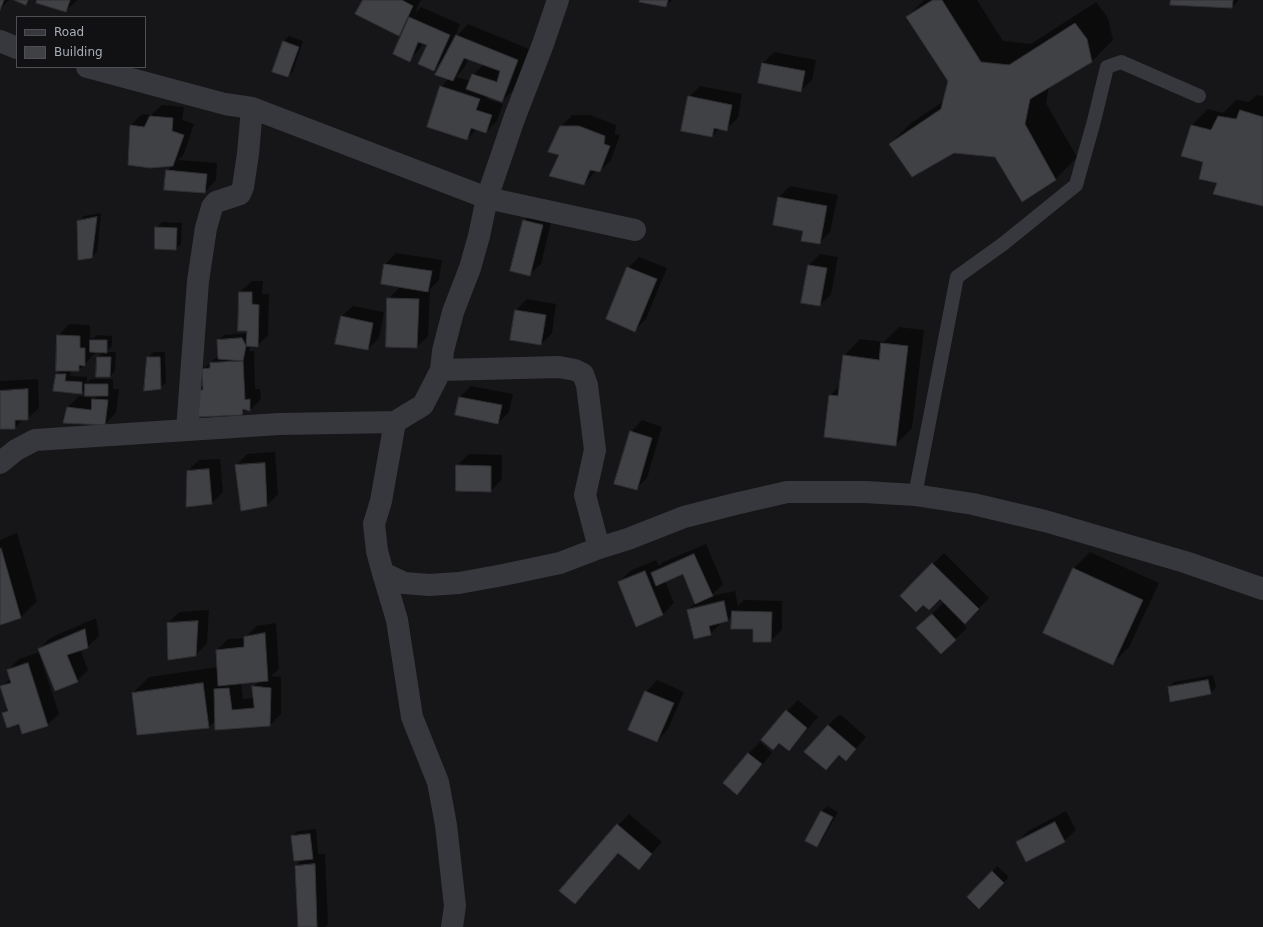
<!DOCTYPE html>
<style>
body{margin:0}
#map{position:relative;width:1263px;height:927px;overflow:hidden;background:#161618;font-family:"DejaVu Sans",sans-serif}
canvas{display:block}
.legend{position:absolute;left:16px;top:16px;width:130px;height:52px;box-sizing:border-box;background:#111113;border:1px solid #4d4f55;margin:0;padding:5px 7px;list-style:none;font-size:12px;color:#a8adb8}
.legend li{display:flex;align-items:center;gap:8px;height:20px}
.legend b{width:20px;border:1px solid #4d4f55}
</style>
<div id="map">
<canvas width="1263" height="927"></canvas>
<ul class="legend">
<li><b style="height:5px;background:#37383d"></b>Road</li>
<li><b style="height:11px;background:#404145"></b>Building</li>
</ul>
</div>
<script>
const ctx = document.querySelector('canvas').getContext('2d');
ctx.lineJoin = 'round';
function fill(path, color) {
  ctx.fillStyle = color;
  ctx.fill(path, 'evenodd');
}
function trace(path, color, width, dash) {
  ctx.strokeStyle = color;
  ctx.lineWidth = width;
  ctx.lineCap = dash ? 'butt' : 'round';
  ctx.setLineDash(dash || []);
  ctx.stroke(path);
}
fill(new Path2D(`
 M0,0H9L0,9Z
 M38,0H77L66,11Z
 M364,0H421L415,13L421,7L460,24L455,38L468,24L529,49L513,90L502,101L488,96L487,99L503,104L497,121L486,132L477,129L467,139L441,87L449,78L443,60L434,69L428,45L423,43L420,49L409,60L406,27L399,34ZM469,58L484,64L473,75L470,81L456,77L464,68Z
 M641,0H672L666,6Z
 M924,0H977L1003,41L1031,44L1096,2L1108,18L1113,40L1092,61L1049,87L1046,103L1077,157L1056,179L1022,201L995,157L890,144L911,123L944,101L949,81L907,17Z
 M1172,0H1239L1232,7Z
 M289,36L303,41L293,71L288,76L283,42Z
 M774,52L816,60L812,80L800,91L759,82L763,63Z
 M700,86L742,94L738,118L726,129L719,128L712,136L689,97Z
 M1257,95L1263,96V205L1219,183L1204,161L1192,125L1208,109L1223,113L1236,100L1249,102Z
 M162,105L184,107L182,120L194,124L184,154L178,160L217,163L216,180L205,192L167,171L173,165L129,164L131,125L142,114L151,115Z
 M572,115H590L616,125L615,134L620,135L611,160L600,171H596L584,184L560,154L561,127Z
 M790,186L838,195L830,232L819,243L804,230L779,197Z
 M535,210L553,214L541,264L529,275L524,221Z
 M101,213L97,251L92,257L78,222L84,216Z
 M162,222L182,223L181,244L175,249L156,228Z
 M396,253L442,260L439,280L430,289L428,336L417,347L387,346L388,299L400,287L382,284L385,264Z
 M820,254L838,257L831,294L820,305L802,302L809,265Z
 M639,257L667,268L646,319L635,330L628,268Z
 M252,281H263L262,294H269L268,335L257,346L250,345L249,351H254L255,389H260L261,399L250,410L246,409L242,414L198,390L204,384L203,369L219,355L218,340L224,335L248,333L240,292Z
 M527,299L556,304L552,333L541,344L516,310Z
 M353,306L384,312L379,338L368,349L341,317Z
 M69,324L90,325V338H94L97,335L112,336V346L106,352H116L115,371L110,376L98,357L103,352L95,351V353L79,370H71L70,376L87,377V383L91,379H113V389H119L116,413L105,424L68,407L79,396L95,398L98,395L86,389L81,393L54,390L57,374L61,370L58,336Z
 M899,327L924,330L912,428L896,444L830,396L840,385L844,356L860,339L884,342Z
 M154,352H165L166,383L160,388L148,357Z
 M38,379L39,408L27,419H23L15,428L0,421V381Z
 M471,386L513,394L509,412L498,423L457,415L460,397Z
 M642,420L662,427L647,478L636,489L631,432Z
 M275,452L278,494L267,505L236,466L247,454Z
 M469,454L502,455V479L491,491L457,465Z
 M220,459L223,492L212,503L188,471L199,460Z
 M17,533L37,601L21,617L0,624V540Z
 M706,544L723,584L711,596L735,591L738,606L744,600L782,601V630L770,641L754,628L733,615L728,620L721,622V623L710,634L688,610L696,602L683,573L665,581L674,603L663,614L637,625L619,582L630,571L656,560L659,566L663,562Z
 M1090,552L1159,583L1129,647L1112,664L1074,568Z
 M944,553L989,598L965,622L946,604L945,605L967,628L941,653L928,617L945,602L940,597L923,604L901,596Z
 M209,610L207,643L196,655L169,659L168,623L179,612Z
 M96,618L99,636L87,647L80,649L88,670L77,681L40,653H39L59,714L47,725L19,723L3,713L8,708L1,687L11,678L8,670L19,659L40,652L39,649L50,638Z
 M276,623L279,669L271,676L281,677V714L270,725L216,720L209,727L138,734L133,693L149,677L218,667L217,650L228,639L245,638L256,626ZM259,681L253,687L254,698L243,699L241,682Z
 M1213,675L1216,687L1210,693L1169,687L1174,682Z
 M657,680L684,692L668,729L657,741L646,692Z
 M798,700L818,717L800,738L789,749L780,742L787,711Z
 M840,714L866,737L846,760L828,725Z
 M760,742L772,753L748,782L737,793L724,783L749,753Z
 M827,806L838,812L822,840L816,846L806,840L822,811Z
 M1066,811L1076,830L1064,841L1017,842L1028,831Z
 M629,814L662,842L639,868L619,852L586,892L575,903L618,825Z
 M316,829L318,854H325L328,924L325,927H299L296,866L302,859L292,836L298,831Z
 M997,866L1009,877L979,908L992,872Z`), '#0007');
const building = new Path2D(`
 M0,0H4L0,10Z
 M14,0H28L26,5Z
 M37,0H70L66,12L36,3Z
 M363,0H402L413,6L399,36L355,14Z
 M640,0H668L666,7L639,2Z
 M933,0H942L981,62L1009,65L1075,23L1087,39L1092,62L1030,99L1025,124L1056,180L1022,202L995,157L954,153L912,177L889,144L941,109L948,81L906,17Z
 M1171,0H1233L1232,8L1170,5Z
 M409,17L450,35L434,71L418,64L427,45L418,42L410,62L393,54Z
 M456,35L518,60L502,102L466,89L472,74L497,82L500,71L464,58L453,81L435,75Z
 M283,41L299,47L288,77L272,72Z
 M762,63L805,71L801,92L758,83Z
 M440,86L480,99L476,110L492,115L486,133L471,128L467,140L427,127Z
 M688,96L732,105L727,131L714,128L712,137L681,131Z
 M1240,110L1263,117V206L1213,194L1217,183L1199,179L1203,162L1181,156L1191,125L1211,130L1218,116L1236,119Z
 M150,116L173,118L172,131L184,135L173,166L150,168L128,165L130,125L144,127Z
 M560,126H579L605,136L604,144L610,146L600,172L590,170L584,185L549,176L559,155L548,152Z
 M166,170L207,174L205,193L164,190Z
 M778,197L827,206L820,244L801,241L803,231L773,225Z
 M97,217L92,258L78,260L77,221Z
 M523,220L543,225L530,276L510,271Z
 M155,227L177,228L176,250L155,249Z
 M384,264L432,271L428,292L381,284Z
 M808,265L827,268L820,306L801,303Z
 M627,267L657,279L635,332L606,319Z
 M239,292H252V304L259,305L258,347L246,346L247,331H238Z
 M387,298L419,299L417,348L386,347Z
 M515,310L546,315L541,345L510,340Z
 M341,316L373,323L368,350L335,344Z
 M57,335L80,336V348H85V366L79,365V371H56Z
 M242,338L246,346L243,361L218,359L217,340Z
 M90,340H107V353L90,352Z
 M881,343L908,346L896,446L824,437L829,395L838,396L843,355L879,360Z
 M97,357H111L110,377H96Z
 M147,357H160L161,389L144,391Z
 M243,361L245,400L250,399V411L243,409L242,415L198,417L197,390H203L202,369L210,368V363Z
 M56,374H66L65,381L82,382V394L53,391Z
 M85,384H108V396H85Z
 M28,389V420H15V429H0V391Z
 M459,397L502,405L498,424L455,415Z
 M92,399L108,400L105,425L63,423L67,407L91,410Z
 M630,431L652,438L637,490L614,484Z
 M265,463L267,506L241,511L235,465Z
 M456,465L491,466V492L456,491Z
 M209,469L212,504L186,507L187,471Z
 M1,548L21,618L0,625V549Z
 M694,554L713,596L695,604L683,574L656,586L651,573Z
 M932,563L979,609L965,624L940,599L929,610L923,605L916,612L900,596Z
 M1073,568L1143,600L1113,665L1043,633Z
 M645,571L663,615L636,627L618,582Z
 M724,601L728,621L709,626L711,635L694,639L687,610Z
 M732,611L772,612L771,642H753V629H731Z
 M932,614L956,640L941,654L916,628Z
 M198,621L196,656L168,660L167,623Z
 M85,629L88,648L67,655L78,682L55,691L38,649Z
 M265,633L268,681L218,686L216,650L244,647V637Z
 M28,663L48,726L22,734L19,724L7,728L2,713L8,711L0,686L11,683L7,670Z
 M1208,680L1211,694L1170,702L1168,687Z
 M203,683L209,728L137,735L132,693Z
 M252,686L271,688L270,726L215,730L214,689L229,688L232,710L254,708Z
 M645,691L674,703L657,742L628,730Z
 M786,710L807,728L789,751L779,743L773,750L761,740Z
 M828,725L856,749L846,761L839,755L826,770L804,752Z
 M748,753L762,764L737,795L723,783Z
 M821,811L833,817L817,847L805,841Z
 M1055,822L1065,842L1026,862L1016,842Z
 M617,824L652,854L639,870L618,853L575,904L559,891Z
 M310,834L313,859L294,861L291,836Z
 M315,864L317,927H298L295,866Z
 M992,871L1004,883L979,909L967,897Z`);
fill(building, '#404145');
trace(building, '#303034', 1);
trace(new Path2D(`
 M915,495L957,277L1003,244L1076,185L1094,121L1107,67L1121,62L1199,96`), '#37383d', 14);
trace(new Path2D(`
 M558,0L543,44L514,119L487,198L479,236L470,268L453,312L443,351L441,370L423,405L395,422L381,501L374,524L377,551L383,573L404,583L429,585L459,583L503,575L560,563L599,548L628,539L684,517L735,504L787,492H865L915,495L973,504L1045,521L1185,562L1263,589
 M0,41L17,48
 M87,67L225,104L252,108L487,198L635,230
 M441,370L559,367L575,370L583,374L587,385L595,450L585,495L599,548
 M187,430L198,281L206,228L212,207L216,202L240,194L243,187L248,154L252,108
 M0,463L16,450L35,440L279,424L395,422
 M383,573L397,620L412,717L438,782L446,825L455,906L452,927`), '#37383d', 22);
</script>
